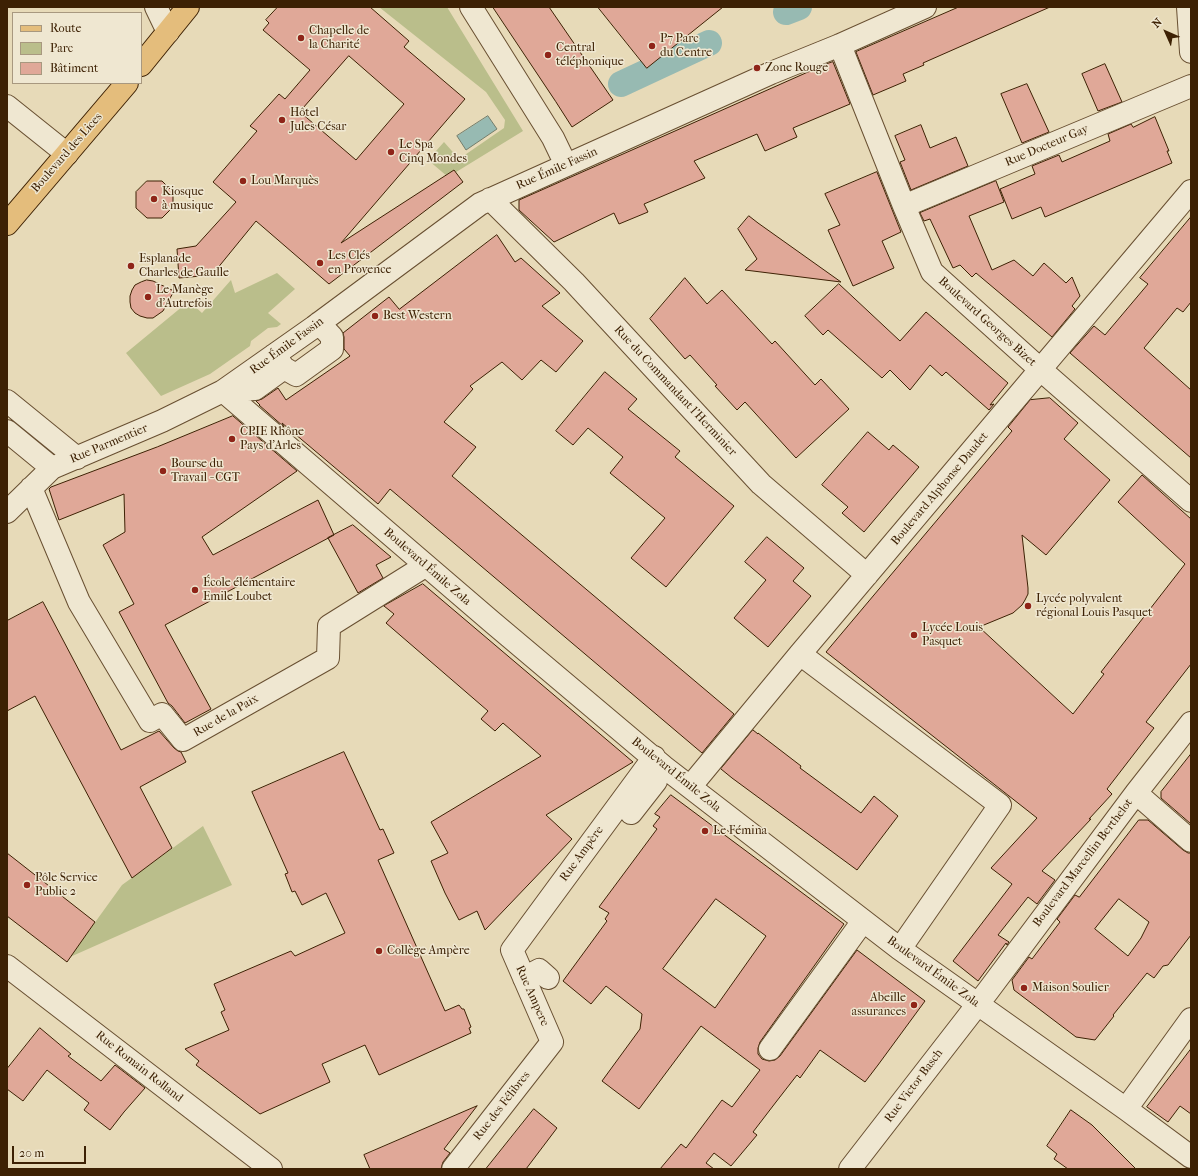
<!DOCTYPE html>
<meta charset="utf-8">
<style>
body{margin:0}
#map{position:relative;width:1198px;height:1176px;overflow:hidden;background:#e7dab8;font-family:"IM FELL French Canon",serif}
canvas{display:block}
.frame{position:absolute;inset:0;border:8px solid #3d2104;pointer-events:none}
.legend{position:absolute;left:12px;top:12px;width:130px;height:72px;box-sizing:border-box;background:#efe7d1;border:1px solid #a8987f;margin:0;padding:5px 7px;list-style:none;font-size:12px;color:#3d2104}
.legend li{display:flex;align-items:center;gap:8px;height:20px}
.legend b{width:20px;border:1px solid #a8987f}
.north{position:absolute;left:1146px;top:12px;width:40px;height:40px;-webkit-text-stroke:3px #efe7d1;paint-order:stroke;rotate:315deg;font-size:11px;font-weight:700;line-height:16px;text-align:center;color:#3d2104}
.north::after{content:'';display:block;margin:auto;width:14px;height:18px;background:#3d2104;clip-path:polygon(50% 0,100% 100%,50% 72%,0 100%)}
.scale{position:absolute;left:12px;top:1146px;width:74px;height:18px;box-sizing:border-box;border:2px solid #3d2104;border-top:0;padding-left:5px;font-size:12px;line-height:14px;white-space:nowrap;color:#3d2104;-webkit-text-stroke:3px #efe7d1;paint-order:stroke}
</style>
<div id="map">
<canvas width="1198" height="1176"></canvas>
<div class="frame"></div>
<ul class="legend">
<li><b style="height:5px;background:#e4bd7c"></b>Route</li>
<li><b style="height:11px;background:#babe8b"></b>Parc</li>
<li><b style="height:11px;background:#e0a898"></b>Bâtiment</li>
</ul>
<div class="north">N</div>
<div class="scale">20 m</div>
</div>
<script>
const ctx = document.querySelector('canvas').getContext('2d');
ctx.lineJoin = 'round';
function fill(path, color) {
  ctx.fillStyle = color;
  ctx.fill(path, 'evenodd');
}
function trace(path, color, width, dash) {
  ctx.strokeStyle = color;
  ctx.lineWidth = width;
  ctx.lineCap = dash ? 'butt' : 'round';
  ctx.setLineDash(dash || []);
  ctx.stroke(path);
}
function drawText(font, color, halo, rows, align = 'center') {
  ctx.font = font + ' "IM FELL French Canon",serif';
  ctx.lineWidth = 3;
  ctx.setLineDash([]);
  ctx.textBaseline = 'middle';
  ctx.strokeStyle = halo;
  ctx.fillStyle = color;
  for (const [text, x, y, turn = 0] of rows) {
    ctx.save();
    ctx.translate(x, y);
    ctx.rotate((+turn || 0) * Math.PI / 180);
    ctx.textAlign = isNaN(turn) ? turn : align;
    if (halo) ctx.strokeText(text, 0, 0);
    ctx.fillText(text, 0, 0);
    ctx.restore();
  }
}
fill(new Path2D(`
 M379,7H447L523,131L448,177L428,160L444,142L459,159L504,128L505,120L486,92Z
 M277,273L295,289L268,313L281,324L277,327L268,328L251,341L250,346L210,374L161,396L126,353L189,301L202,313L231,280L235,293Z
 M203,826L232,885L70,957L122,885Z`), '#babe8b');
const water = new Path2D(`
 M488,116L497,129L466,150L457,136Z`);
fill(water, '#97bab2');
trace(water, '#737d6c', 1);
trace(new Path2D(`
 M786,12L799,7
 M621,84L709,43`), '#97bab2', 26);
const building = new Path2D(`
 M278,7H370L409,41L404,47L465,99L341,243L454,170L463,182L329,284L256,221L212,275L179,278L177,249L196,246L236,202L213,182L257,131L250,126L279,94L285,99L310,70L263,30L269,23L266,20ZM349,56L404,104L356,160L300,112Z
 M493,7H549L613,100L572,127L556,102Z
 M598,7H723L647,68Z
 M959,7H1050L923,63L924,65L903,74L906,81L873,95L856,52Z
 M833,62L850,104L793,128L797,137L765,151L757,134L694,161L705,178L644,204L648,212L619,224L614,213L554,242L519,210V200L675,131L826,64Z
 M1105,64L1122,102L1098,111L1082,74Z
 M1027,84L1049,132L1022,143L1001,94Z
 M1155,117L1169,151H1167L1172,163L1045,217L1041,207L1012,219L1000,189L1035,174L1032,166L1059,155L1062,162L1110,141L1108,134L1131,124L1133,127Z
 M921,125L930,148L956,137L968,166L911,190L900,162L905,160L895,136Z
 M877,172L901,232L882,241L894,268L853,286L828,230L840,225L825,194Z
 M147,181H162L173,192V207L162,218H147L136,208V192Z
 M996,181L1004,202L969,216L992,270L1014,260L1033,276L1044,263L1066,283L1072,277L1080,296L1072,306L1075,309L1052,337L976,273L972,277L960,265L953,268L930,219L924,221L920,213Z
 M749,216L758,223L841,282L745,270L757,259L738,229Z
 M1191,217V302L1183,312L1177,308L1144,348L1191,390V458L1070,353L1094,326L1105,335L1148,284L1140,278Z
 M497,235L515,262L521,258L560,293L542,306L583,341L556,372L541,360L522,380L502,362L470,386L473,389L444,422L476,447L452,476L734,714L702,753L390,489L378,504L282,423L284,427L259,405H260L256,401L262,399L278,388L286,400L350,356L344,349V337L343,333L389,297L399,309Z
 M685,278L707,304L722,290L772,344L775,341L815,385L821,379L849,409L796,458L745,402L737,410L715,386L717,385L690,355L685,359L650,319Z
 M147,280L153,281L174,291L163,311L153,318H147L140,316L135,313L131,308L130,302V296L132,290L135,285L141,282Z
 M839,284L900,341L926,312L1008,383L990,405L994,404L989,410L946,372L942,376L930,365L910,390L890,370L882,378L828,330L823,335L805,316Z
 M605,372L637,399L628,409L680,451L675,457L734,506L666,587L631,558L665,518L610,473L623,457L588,428L573,445L556,431Z
 M1050,398L1078,423L1064,439L1110,480L1046,555L1022,535L1028,588V594L1025,600L1022,605L1013,613L979,627L1073,714L1104,674L1101,672L1185,564L1118,502L1142,475L1191,519V664L1146,722L1154,728L1107,789L1112,794L1089,819H1091L1042,871L1055,880L1037,904L1028,897L998,935L1009,942L1007,945L1006,943L978,981L953,961L1012,884L991,868L1037,818L826,652L1012,431L1008,427L1030,400Z
 M233,416L297,471L202,537L213,555L318,500L334,535L165,625L211,709L185,723L172,706L168,703L119,612L134,604L103,545L125,532L124,494L59,520L49,489L51,487L157,447Z
 M868,432L889,450L893,445L919,467L864,532L842,513L848,507L822,485Z
 M353,525L391,557L376,565L383,578L358,593L328,538Z
 M767,537L804,568L793,581L811,596L768,647L734,618L766,580L745,562Z
 M423,584L633,762L546,815L572,839L485,930L477,911L459,920L445,893L431,861L448,853L431,822L541,756L503,723L495,731L481,719L488,711L386,623L394,614L384,606Z
 M43,602L121,750L159,731L174,748L178,751L181,752L186,762L140,787L172,848L132,878L35,696L7,711V621Z
 M753,730L758,734V733L801,766L800,768L861,813L874,796L898,816L857,870L732,778L721,769Z
 M344,752L380,830L383,829L394,853L378,860L445,1011L459,1005L462,1009H464L471,1027L469,1028L471,1033L379,1075L365,1045L322,1064L330,1082L260,1114L196,1065L199,1061L185,1049L229,1030L221,1012L225,1010L214,984L291,951L295,956L345,933L326,893L302,905L295,891L292,892L285,874L288,873L252,792Z
 M1191,754V824L1161,798V792Z
 M671,795L844,924L760,1042L758,1048V1054L762,1059L769,1061L775,1060L780,1056L857,950L925,1001L878,1065L865,1082L820,1050L800,1078L797,1075L776,1102L753,1132L757,1135L731,1166L714,1153L706,1163L714,1169H660L681,1144L686,1148L722,1100L732,1107L760,1070L701,1026L639,1109L602,1081L640,1029L642,1014L606,986L591,1004L563,981L607,921L605,919L609,913L599,907L657,829L653,826L660,817L655,814ZM716,899L766,936L715,1008L663,969Z
 M1139,820H1148L1183,850L1188,853H1191V935L1168,965L1163,966L1154,978L1147,973L1113,1015L1114,1016L1095,1040L1076,1037L1014,990L1012,980L1029,957L1032,959L1060,922L1057,919L1075,895L1079,897ZM1119,899L1149,922L1141,938L1128,956L1095,929Z
 M7,853L95,922L67,962L7,916Z
 M40,1028L71,1054L68,1056L101,1081L115,1065L145,1088L124,1112L110,1130L84,1110L89,1103L47,1070L23,1101L7,1089V1069Z
 M1191,1049V1114L1180,1106L1168,1122L1147,1107Z
 M477,1106L444,1149L450,1153L443,1162L441,1169H370L364,1155Z
 M534,1109L557,1128L526,1169H486Z
 M1071,1110L1092,1125L1136,1169H1068L1054,1159L1057,1154L1047,1146Z`);
fill(building, '#e0a898');
trace(building, '#3d2104', 1);
const minor = new Path2D(`
 M156,7L168,32
 M471,7L553,138L566,165
 M1188,7L1191,52
 M840,45L904,206L932,272L1041,370L1191,501
 M7,106L67,154
 M490,199L574,282L761,484L867,575
 M904,206L1191,86
 M274,355L284,368L296,375L332,349V337L319,323
 M223,391L492,622L664,767L900,949L1126,1109L1191,1157
 M223,391L255,389L284,368
 M7,401L77,458
 M7,431L52,468
 M31,488L79,602L150,721L162,714L183,740L328,658L329,626L425,566
 M7,512L52,468L162,421L223,391L314,327L480,204L771,73L840,45L925,7
 M800,654L1000,805L900,949
 M690,787L800,654L1191,191
 M1136,793L1191,841
 M631,813L656,781L654,757
 M7,966L271,1169
 M524,978L539,970L548,978
 M770,1049L863,921
 M1126,1109L1191,1019
 M453,1169L552,1042L512,950L654,757
 M850,1169L988,991L1136,793L1191,723`);
const major = new Path2D(`
 M141,65L188,7
 M7,224L127,83`);
trace(minor, '#684f31', 24);
trace(major, '#3d2104', 24);
trace(minor, '#efe7d1', 22);
trace(major, '#e4bd7c', 22);
for (const [x, y, r, color] of [
 [301,38,4,"#8f2418"],
 [652,46,4,"#8f2418"],
 [548,55,4,"#8f2418"],
 [757,68,4,"#8f2418"],
 [282,120,4,"#8f2418"],
 [391,152,4,"#8f2418"],
 [243,181,4,"#8f2418"],
 [154,199,4,"#8f2418"],
 [320,263,4,"#8f2418"],
 [131,266,4,"#8f2418"],
 [148,297,4,"#8f2418"],
 [375,316,4,"#8f2418"],
 [232,439,4,"#8f2418"],
 [163,471,4,"#8f2418"],
 [195,590,4,"#8f2418"],
 [1028,606,4,"#8f2418"],
 [914,635,4,"#8f2418"],
 [705,831,4,"#8f2418"],
 [27,885,4,"#8f2418"],
 [379,951,4,"#8f2418"],
 [1024,988,4,"#8f2418"],
 [914,1005,4,"#8f2418"]
]) {
  const dot = new Path2D();
  dot.arc(x, y, r, 0, 2 * Math.PI);
  ctx.fillStyle = color;
  ctx.fill(dot);
  trace(dot, '#efe7d1', 1.5);
}
drawText('12px', '#3d2104', '#efe7d1', [
 ["Chapelle de",309,31],
 ["la Charité",309,45],
 ["P7 Parc",660,39],
 ["du Centre",660,53],
 ["Central",556,48],
 ["téléphonique",556,62],
 ["Zone Rouge",765,68],
 ["Hôtel",290,113],
 ["Jules César",290,127],
 ["Le Spa",399,145],
 ["Cinq Mondes",399,159],
 ["Lou Marquès",251,181],
 ["Kiosque",162,192],
 ["à musique",162,206],
 ["Les Clés",328,256],
 ["en Provence",328,270],
 ["Esplanade",139,259],
 ["Charles de Gaulle",139,273],
 ["Le Manège",156,290],
 ["d'Autrefois",156,304],
 ["Best Western",383,316],
 ["CPIE Rhône",240,432],
 ["Pays d’Arles",240,446],
 ["Bourse du",171,464],
 ["Travail - CGT",171,478],
 ["École élémentaire",203,583],
 ["Emile Loubet",203,597],
 ["Lycée polyvalent",1036,599],
 ["régional Louis Pasquet",1036,613],
 ["Lycée Louis",922,628],
 ["Pasquet",922,642],
 ["Le Fémina",713,831],
 ["Pôle Service",35,878],
 ["Public 2",35,892],
 ["Collège Ampère",387,951],
 ["Maison Soulier",1032,988],
 ["Abeille",906,998,"right"],
 ["assurances",906,1012,"right"]
], 'left');
drawText('12px', '#3d2104', '#efe7d1', [
 ["Rue Docteur Gay",1047,146,-23],
 ["Boulevard des Lices",67,153,-49],
 ["Rue Émile Fassin",557,169,-24],
 ["Boulevard Georges Bizet",987,322,42],
 ["Rue Émile Fassin",287,346,-36],
 ["Rue du Commandant l'Herminier",675,391,47],
 ["Rue Parmentier",109,444,-23],
 ["Boulevard Alphonse Daudet",940,489,-50],
 ["Boulevard Émile Zola",427,567,41],
 ["Rue de la Paix",226,716,-30],
 ["Boulevard Émile Zola",676,775,39],
 ["Rue Ampère",582,854,-54],
 ["Boulevard Marcellin Berthelot",1083,863,-53],
 ["Boulevard Émile Zola",933,972,36],
 ["Rue Ampere",532,996,66],
 ["Rue Romain Rolland",139,1067,38],
 ["Rue Victor Basch",914,1086,-53],
 ["Rue des Félibres",502,1106,-52]
]);
</script>
